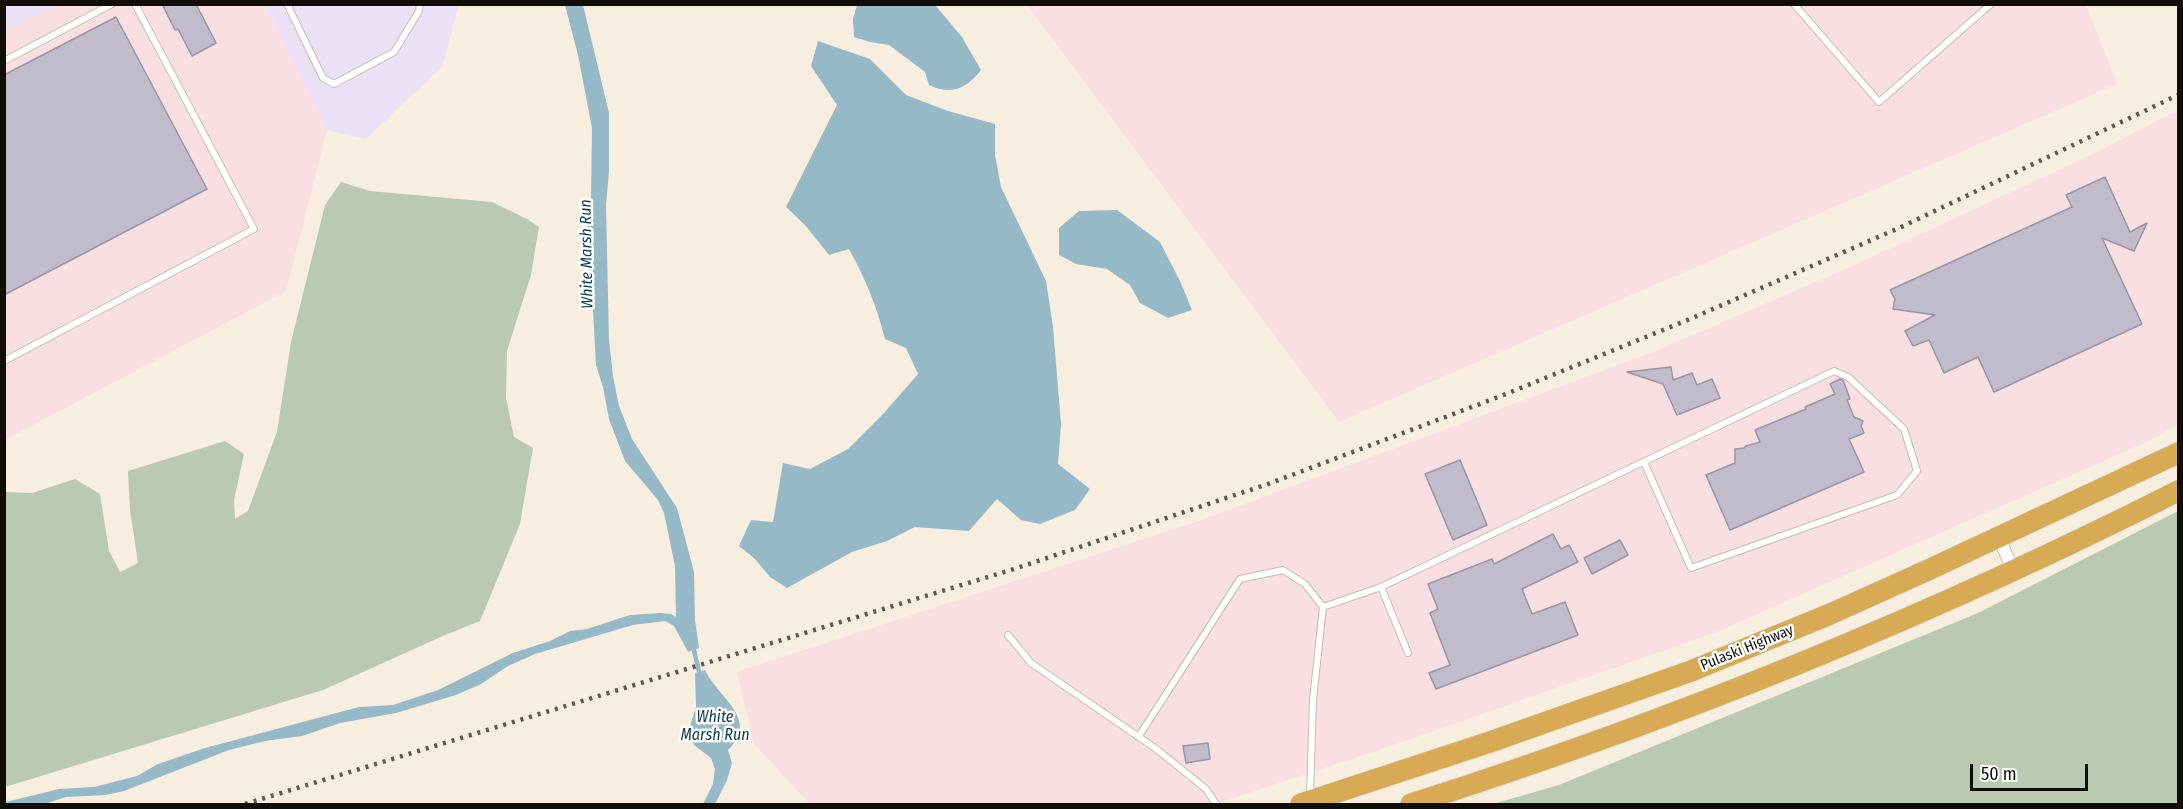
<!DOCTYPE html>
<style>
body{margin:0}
#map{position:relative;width:2183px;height:809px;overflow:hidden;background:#f8eee0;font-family:"Fira Sans Condensed",sans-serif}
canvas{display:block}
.frame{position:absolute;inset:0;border:6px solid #110e09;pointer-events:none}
.scale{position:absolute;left:1970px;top:764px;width:118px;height:27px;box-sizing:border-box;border:3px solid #110e09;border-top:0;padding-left:8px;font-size:18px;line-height:21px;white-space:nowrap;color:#110e09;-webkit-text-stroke:4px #fff;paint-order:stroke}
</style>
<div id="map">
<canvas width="2183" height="809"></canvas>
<div class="frame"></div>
<div class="scale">50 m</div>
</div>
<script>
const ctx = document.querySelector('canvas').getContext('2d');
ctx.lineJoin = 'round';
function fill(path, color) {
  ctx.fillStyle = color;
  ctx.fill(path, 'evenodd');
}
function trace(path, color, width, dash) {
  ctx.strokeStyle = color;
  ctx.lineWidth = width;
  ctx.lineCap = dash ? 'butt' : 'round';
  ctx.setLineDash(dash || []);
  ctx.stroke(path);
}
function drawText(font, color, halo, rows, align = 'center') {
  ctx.font = font + ' "Fira Sans Condensed",sans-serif';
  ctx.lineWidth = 5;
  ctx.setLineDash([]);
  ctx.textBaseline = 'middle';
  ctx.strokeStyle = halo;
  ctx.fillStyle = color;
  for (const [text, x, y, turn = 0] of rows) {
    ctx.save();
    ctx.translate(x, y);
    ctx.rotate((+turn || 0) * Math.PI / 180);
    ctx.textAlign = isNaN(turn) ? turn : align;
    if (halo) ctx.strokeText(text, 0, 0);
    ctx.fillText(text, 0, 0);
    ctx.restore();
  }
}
fill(new Path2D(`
 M5,4H57V5L5,31Z
 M265,5H459L442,67L366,139L327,130Z`), '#ebe1f6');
fill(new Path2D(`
 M57,5H265L327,130L286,291L5,440L4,31Z
 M1027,5H2086L2117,84L1339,422Z
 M2178,110V424L2151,440L1714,633L1382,749L1216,804H810L754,744L737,672L1199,521L1656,351L1850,267L2095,153Z`), '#f9dee2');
fill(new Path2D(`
 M341,182L370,191L492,202L527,219L539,227L531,275L507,351L506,398L514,437L533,448L520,524L480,621L443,636L323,690L5,787V492L32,493L75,479L100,494L109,551L120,572L138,563L130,510L128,471L225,441L244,454L234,500L235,519L248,511L277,432L291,342L325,205Z
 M2178,511V804H1493L1559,785L1978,613Z`), '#b9cab0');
fill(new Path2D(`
 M565,5H583L609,113V172L606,205L609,340L613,376L619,406L632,439L677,508L694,572L695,620L699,648L688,652L674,626L665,621L633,625L535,654L508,666L481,684L456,695L396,713L340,723L302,736L265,741L229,750L124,791L106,795L66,797L45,804H5L6,802L59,789L94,787L137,776L158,764L205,748L359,707L393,705L438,690L513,653L550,641L570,631L587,629L630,615L660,613L671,614L676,617L675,566L664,513L658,500L625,461L609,419L603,387L596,365L590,255L587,224L591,198L592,128L578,55Z
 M857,5H935L962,37L981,70C967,88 951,96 929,85L925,72L889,45L870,42L854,37L853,19Z
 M818,41L870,59L906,95L948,111L995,124V155L1001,187L1046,281L1053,327L1061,424L1058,464L1090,489L1075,510L1040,524L1021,520L997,499L969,531L915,527L887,541L852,552L787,588L770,577L754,558L739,546L751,520L773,522L783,463L810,469L848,449L884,413L918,374L906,348L885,339C877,307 865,278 849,249L829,255L805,225L786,207L837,105L811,66Z
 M1117,210L1160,242L1180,281L1192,310L1168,318L1140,303L1130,285L1107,269L1076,264L1059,255V228L1079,211Z
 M705,670C719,699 760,719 728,750L732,763L727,780L715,804H703L713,784L715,769L711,758L694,745L691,736L690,726L696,707L695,673Z`), '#96b9c7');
trace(new Path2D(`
 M693,646L700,676`), '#96b9c7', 4.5);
const building = new Path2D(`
 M162,4H196L216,43L192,56L178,29L175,30Z
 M116,17L207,189L4,295V75Z
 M2105,177L2130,232L2147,223L2134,251L2102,238L2142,324L1994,392L1978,357L1944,373L1929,340L1913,346L1905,331L1935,315L1893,309L1895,299L1890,290L2072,207L2066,195Z
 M1671,367L1673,380L1692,373L1697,385L1712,379L1720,398L1677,415L1663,384L1627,372Z
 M1840,379L1843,380L1850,399L1847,400L1854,417L1863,421L1861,426L1864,433L1849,439L1864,472L1730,530L1706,475L1735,463V449L1744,448L1746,446L1760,442L1755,430L1806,409L1805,407L1835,394L1830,384Z
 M1460,460L1487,525L1453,540L1425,474Z
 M1553,534L1561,549L1569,545L1578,562L1522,589L1532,614L1565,602L1578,635L1436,689L1429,673L1450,665L1430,613L1438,609L1428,584L1492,559L1494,564Z
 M1620,540L1628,555L1592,574L1584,558Z
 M1208,743L1210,759L1186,763L1183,746Z`);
fill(building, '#c1bccc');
trace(building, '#9995a4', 1.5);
const service = new Path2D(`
 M287,4L323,78L334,84L394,52L419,11L420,4
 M1794,4L1879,102L1991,4
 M4,61L112,4
 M4,361L254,229L135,4
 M1381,587L1408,653
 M1323,607L1381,587L1834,371L1848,377L1904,429L1917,471L1897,495L1691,568L1644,462
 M1008,635L1031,663L1155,748L1206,789L1216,804
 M1139,736L1240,579L1283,570L1305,584L1323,607L1313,700L1310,797`);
const minor = new Path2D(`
 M1999,538L2014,572`);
const trunk = new Path2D(`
 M1301,804L1490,742L1691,671L1828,615L1926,571L2178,453
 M1411,804C1675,720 1931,616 2178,491`);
trace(service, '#c6bcae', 8);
trace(minor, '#c6bcae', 14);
trace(trunk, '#d4d4d3', 22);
trace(service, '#fff', 6);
trace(minor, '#fff', 12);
trace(trunk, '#d8aa53', 21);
trace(new Path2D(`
 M245,804L1014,569L1268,484L1501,396L1690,319L1899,228L2178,95`), '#5c574f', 4.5, [3, 6]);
drawText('15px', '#110e09', '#fff', [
 ["Pulaski Highway",1747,648,-22]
]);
drawText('italic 16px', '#093d4d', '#fff', [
 ["White Marsh Run",587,254,-91],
 ["White",715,718],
 ["Marsh Run",715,736]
]);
</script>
